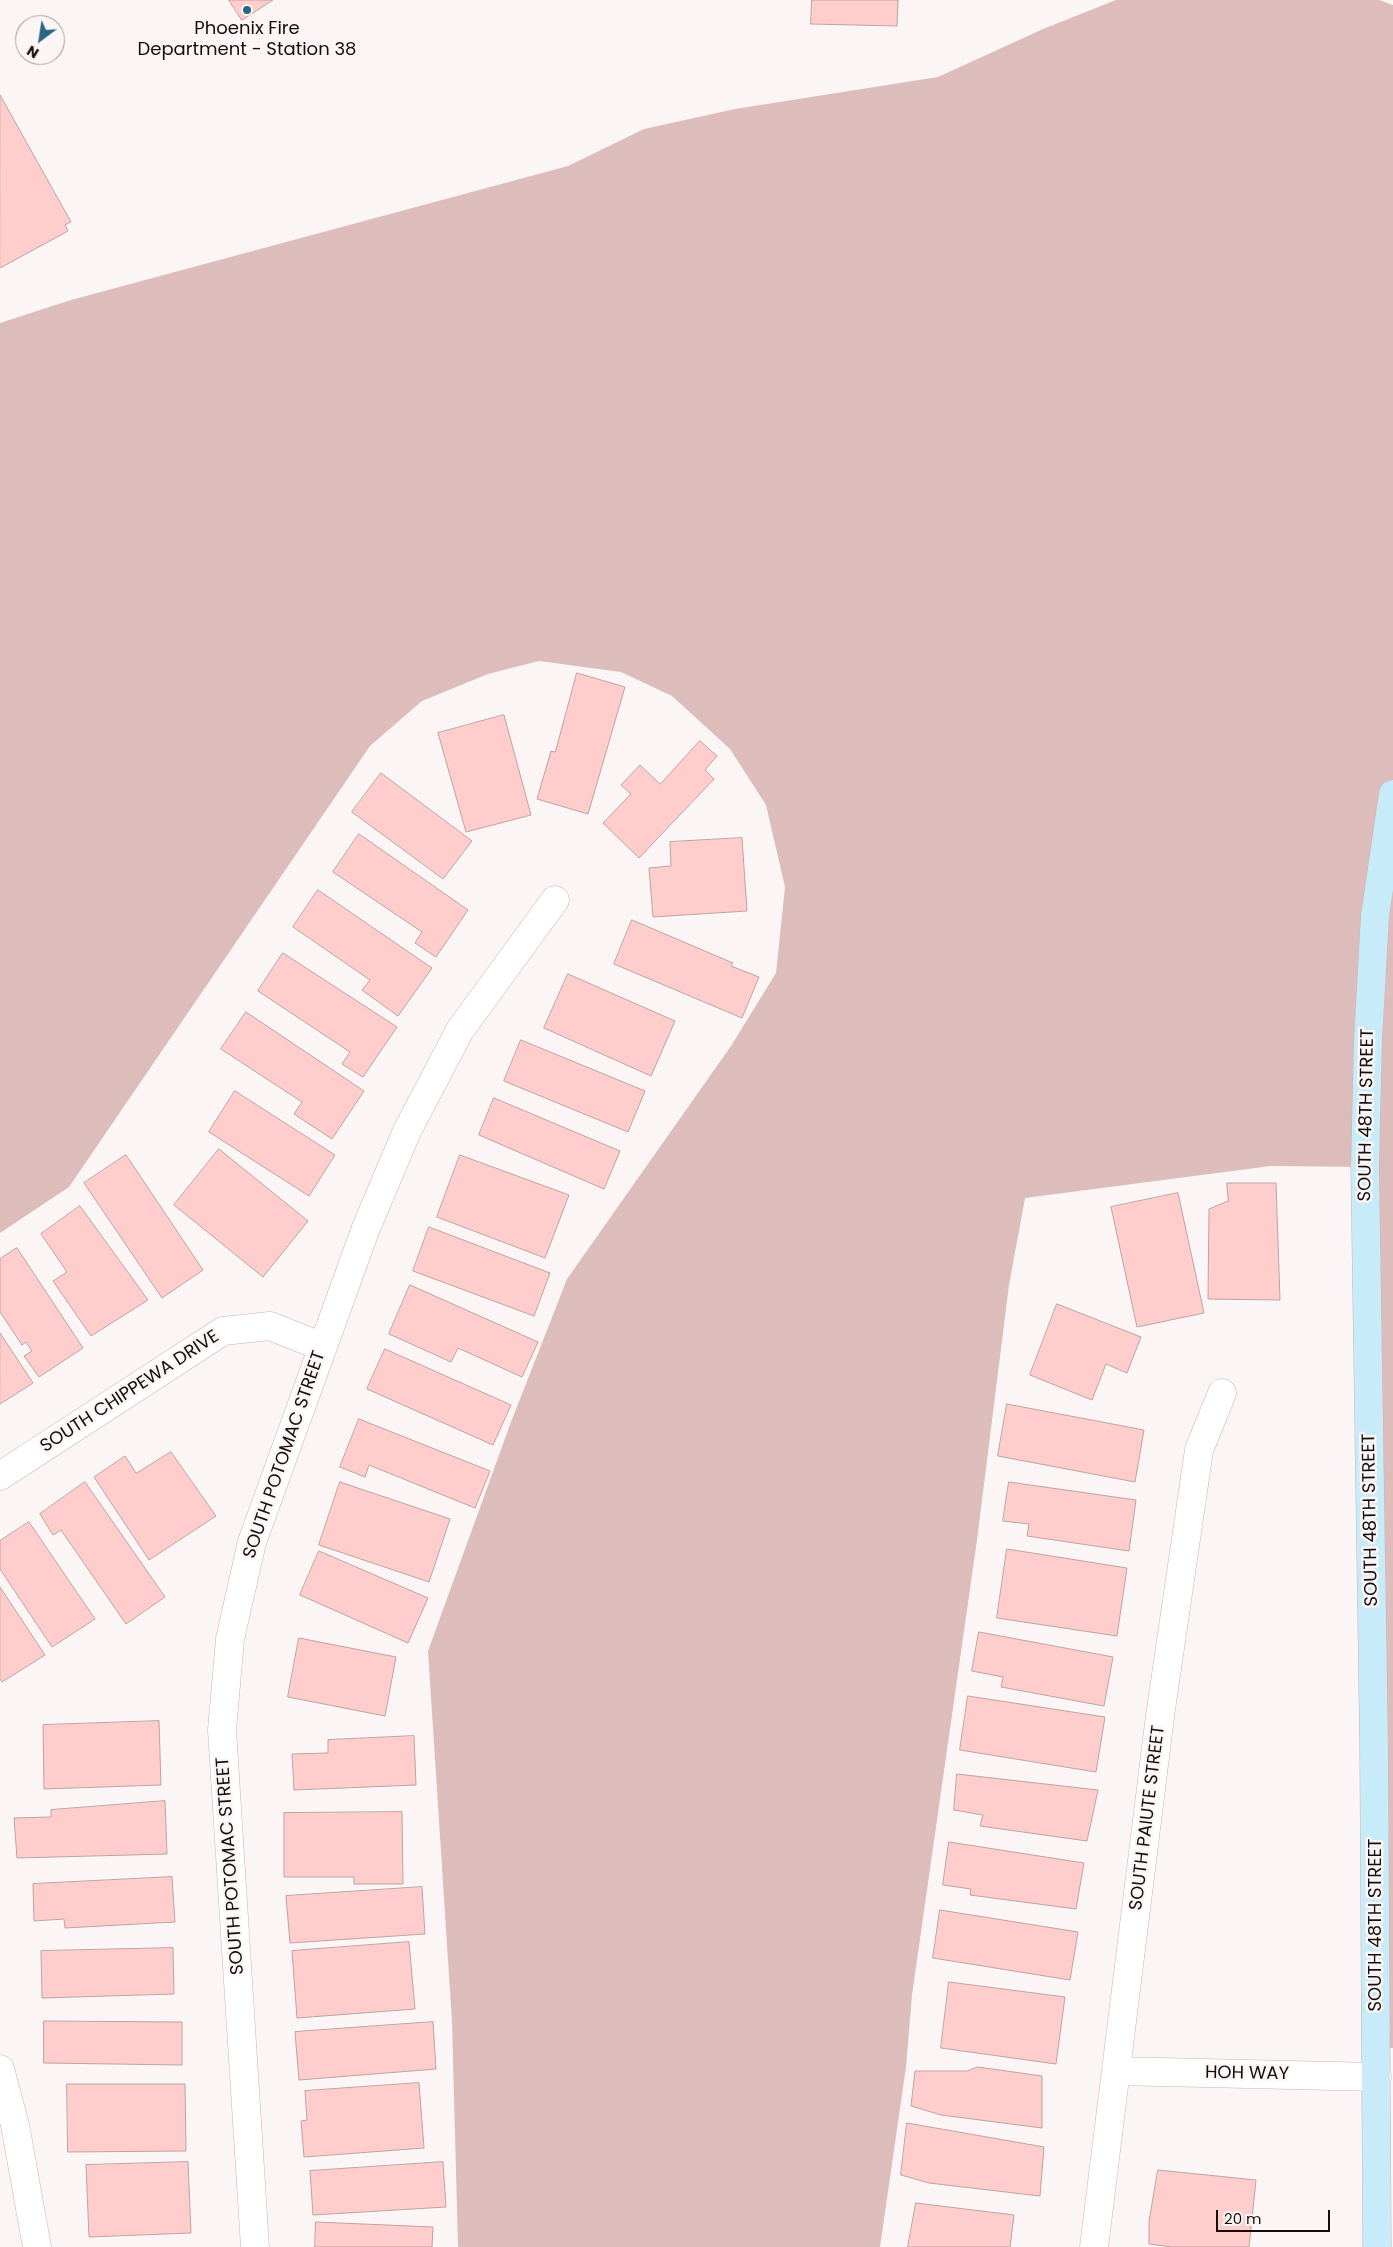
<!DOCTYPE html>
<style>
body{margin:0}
#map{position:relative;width:1393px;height:2247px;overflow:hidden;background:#fbf6f5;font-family:Poppins,sans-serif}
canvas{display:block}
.north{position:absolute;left:15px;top:15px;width:50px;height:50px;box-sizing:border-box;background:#fbf6f5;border:1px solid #9f9998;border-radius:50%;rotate:211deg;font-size:14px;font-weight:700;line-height:20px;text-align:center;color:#150d0d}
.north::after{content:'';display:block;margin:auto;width:18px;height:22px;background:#2c657e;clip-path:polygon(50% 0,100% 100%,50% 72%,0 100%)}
.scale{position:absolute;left:1216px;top:2210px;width:114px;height:22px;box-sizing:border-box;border:2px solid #150d0d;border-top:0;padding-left:6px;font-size:15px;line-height:18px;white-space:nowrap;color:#150d0d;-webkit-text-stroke:4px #fbf6f5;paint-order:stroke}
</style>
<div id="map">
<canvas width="1393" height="2247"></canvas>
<div class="north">N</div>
<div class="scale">20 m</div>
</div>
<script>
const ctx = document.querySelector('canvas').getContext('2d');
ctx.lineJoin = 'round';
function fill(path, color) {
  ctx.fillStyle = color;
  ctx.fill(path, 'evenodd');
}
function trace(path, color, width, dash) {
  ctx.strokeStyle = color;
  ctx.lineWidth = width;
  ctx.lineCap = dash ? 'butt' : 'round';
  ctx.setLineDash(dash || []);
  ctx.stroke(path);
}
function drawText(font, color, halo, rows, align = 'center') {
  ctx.font = font + ' Poppins,sans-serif';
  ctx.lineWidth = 5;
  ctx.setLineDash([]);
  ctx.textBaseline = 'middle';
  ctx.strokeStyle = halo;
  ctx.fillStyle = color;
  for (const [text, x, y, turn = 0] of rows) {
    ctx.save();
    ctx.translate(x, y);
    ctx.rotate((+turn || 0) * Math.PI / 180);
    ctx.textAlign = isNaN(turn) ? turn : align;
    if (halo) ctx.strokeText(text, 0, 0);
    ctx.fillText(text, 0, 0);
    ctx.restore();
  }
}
fill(new Path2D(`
 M1116,0H1379L1393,5V2048H1377L1365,1167L1271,1166L1025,1198L1009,1285L977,1540L912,1995L906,2067L880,2247H458L452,2022L428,1651L511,1422L567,1279L731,1046L776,973L785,887L766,805L730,749L672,696L621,672L539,661L488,674L422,701L370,746L69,1187L0,1233V323L71,300L568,166L644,129L735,109L938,77L1043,29Z`), '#dcbdbc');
const building = new Path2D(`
 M229,0H273L242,20Z
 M812,0H898L897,26L811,24Z
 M0,95L71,222L65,225L68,231L0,268Z
 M577,673L625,687L588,814L537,799L551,751L555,752Z
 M504,715L531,815L466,832L438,733Z
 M700,741L717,756L705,770L714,779L639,858L603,823L631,794L621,785L640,765L660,784Z
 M381,773L472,841L443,879L352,812Z
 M359,834L468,910L436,957L415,943L422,932L333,872Z
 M742,838L747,911L653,917L649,868L671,866L670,842Z
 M318,890L432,968L398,1016L362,990L370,980L293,927Z
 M632,920L733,963L731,966L759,977L742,1018L614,964Z
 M283,953L397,1027L363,1077L342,1064L350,1052L258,991Z
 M568,974L675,1021L651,1076L544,1028Z
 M246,1012L364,1091L332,1139L294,1114L302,1102L221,1049Z
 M521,1040L645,1091L628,1132L504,1081Z
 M235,1091L335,1155L309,1196L209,1132Z
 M494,1098L620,1151L604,1189L479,1135Z
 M219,1149L308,1221L263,1277L174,1205Z
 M126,1155L203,1270L162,1298L84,1183Z
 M460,1155L569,1195L545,1258L437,1217Z
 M1227,1183H1276L1280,1300L1208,1299L1209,1209L1228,1201Z
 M1178,1193L1204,1313L1137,1327L1111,1207Z
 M80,1206L148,1300L91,1336L53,1281L67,1272L41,1234Z
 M429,1227L550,1273L534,1316L413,1271Z
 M17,1248L83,1348L39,1377L24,1356L32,1351L26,1342L22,1345L0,1312V1259Z
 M410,1285L538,1342L522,1377L458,1348L451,1362L389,1334Z
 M1057,1304L1141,1337L1127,1373L1106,1364L1092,1400L1030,1375Z
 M0,1333L33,1383L0,1404Z
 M385,1349L511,1405L493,1445L367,1389Z
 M1007,1404L1144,1430L1135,1482L998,1456Z
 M359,1419L490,1471L475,1508L369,1465L365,1477L340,1467Z
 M171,1452L216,1516L149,1560L94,1477L125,1456L136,1473Z
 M85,1482L165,1597L126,1624L61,1530L53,1535L40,1514Z
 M340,1482L450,1519L429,1582L319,1545Z
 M1009,1482L1136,1500L1129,1551L1027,1536L1029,1524L1003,1521Z
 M29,1522L95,1619L52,1647L0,1569V1541Z
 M1007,1549L1127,1568L1117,1636L997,1618Z
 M319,1551L428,1598L408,1643L300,1595Z
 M0,1587L45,1655L2,1682L0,1679Z
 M979,1632L1113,1657L1104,1706L1001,1687L1003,1677L972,1671Z
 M299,1638L396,1657L385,1716L288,1697Z
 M968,1696L1105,1717L1096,1772L960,1750Z
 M159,1721L161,1785L44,1789L43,1725Z
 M414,1736L416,1785L294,1790L292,1754L328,1753V1740Z
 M957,1774L1098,1790L1087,1841L980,1826L983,1815L954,1810Z
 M165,1801L167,1854L17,1858L14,1818L51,1817V1810Z
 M402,1812L403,1884H354V1877H284V1813Z
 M949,1842L1084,1863L1076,1909L970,1895L971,1889L943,1885Z
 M172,1877L175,1922L65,1928L64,1919L34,1921L33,1884Z
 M422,1887L425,1934L290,1943L286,1896Z
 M940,1910L1078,1932L1070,1980L933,1958Z
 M409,1942L415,2009L297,2018L292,1951Z
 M173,1948L174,1994L42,1998L41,1951Z
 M949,1982L1065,1997L1056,2064L941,2048Z
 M44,2021L182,2022V2065L44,2063Z
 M433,2022L436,2069L299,2080L295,2032Z
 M978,2067L1042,2076V2128L941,2115L911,2106L915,2071H967Z
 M419,2083L424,2148L304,2157L301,2121L307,2120L305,2091Z
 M67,2084H185L186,2151L68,2152Z
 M907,2123L1044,2147L1040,2196L929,2183L901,2175Z
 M188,2162L191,2233L89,2237L86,2165Z
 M443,2162L446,2207L313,2215L310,2171Z
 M1158,2170L1256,2180L1249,2247H1172L1149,2244V2222Z
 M916,2203L1014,2215L1010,2247H908Z
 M316,2222L433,2227L432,2247H315Z`);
fill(building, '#ffcdcc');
trace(building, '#bca3a2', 1);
const minor = new Path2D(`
 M0,1476L223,1331L270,1326L323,1347
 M0,2069L15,2125L37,2247
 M1117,2071L1377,2077
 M255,2247L222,1730L230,1639L252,1542L366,1228L407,1131L460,1030L555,900
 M1094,2247L1160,1716L1199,1450L1222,1393`);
const secondary = new Path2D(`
 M1377,2247L1374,1747L1365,1167L1368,1040L1375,916L1393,794`);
trace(minor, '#cbb2b1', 29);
trace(secondary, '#cbb2b1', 29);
trace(minor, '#fff', 28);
trace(secondary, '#c8ebf9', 28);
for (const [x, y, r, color] of [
 [247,10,5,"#2c657e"]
]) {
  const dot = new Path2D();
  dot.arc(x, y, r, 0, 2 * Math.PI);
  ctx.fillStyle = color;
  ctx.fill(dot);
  trace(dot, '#fbf6f5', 2);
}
drawText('18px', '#150d0d', '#fbf6f5', [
 ["Phoenix Fire",247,29],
 ["Department - Station 38",247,50]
]);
drawText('18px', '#150d0d', '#fbf6f5', [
 ["SOUTH 48TH STREET",1367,1115,-89],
 ["SOUTH CHIPPEWA DRIVE",130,1392,-33],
 ["SOUTH POTOMAC STREET",285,1455,-71],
 ["SOUTH 48TH STREET",1371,1520,-91],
 ["SOUTH PAIUTE STREET",1148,1818,-83],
 ["SOUTH POTOMAC STREET",231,1866,-94],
 ["SOUTH 48TH STREET",1376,1925,-90],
 ["HOH WAY",1247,2074,1]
]);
</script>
